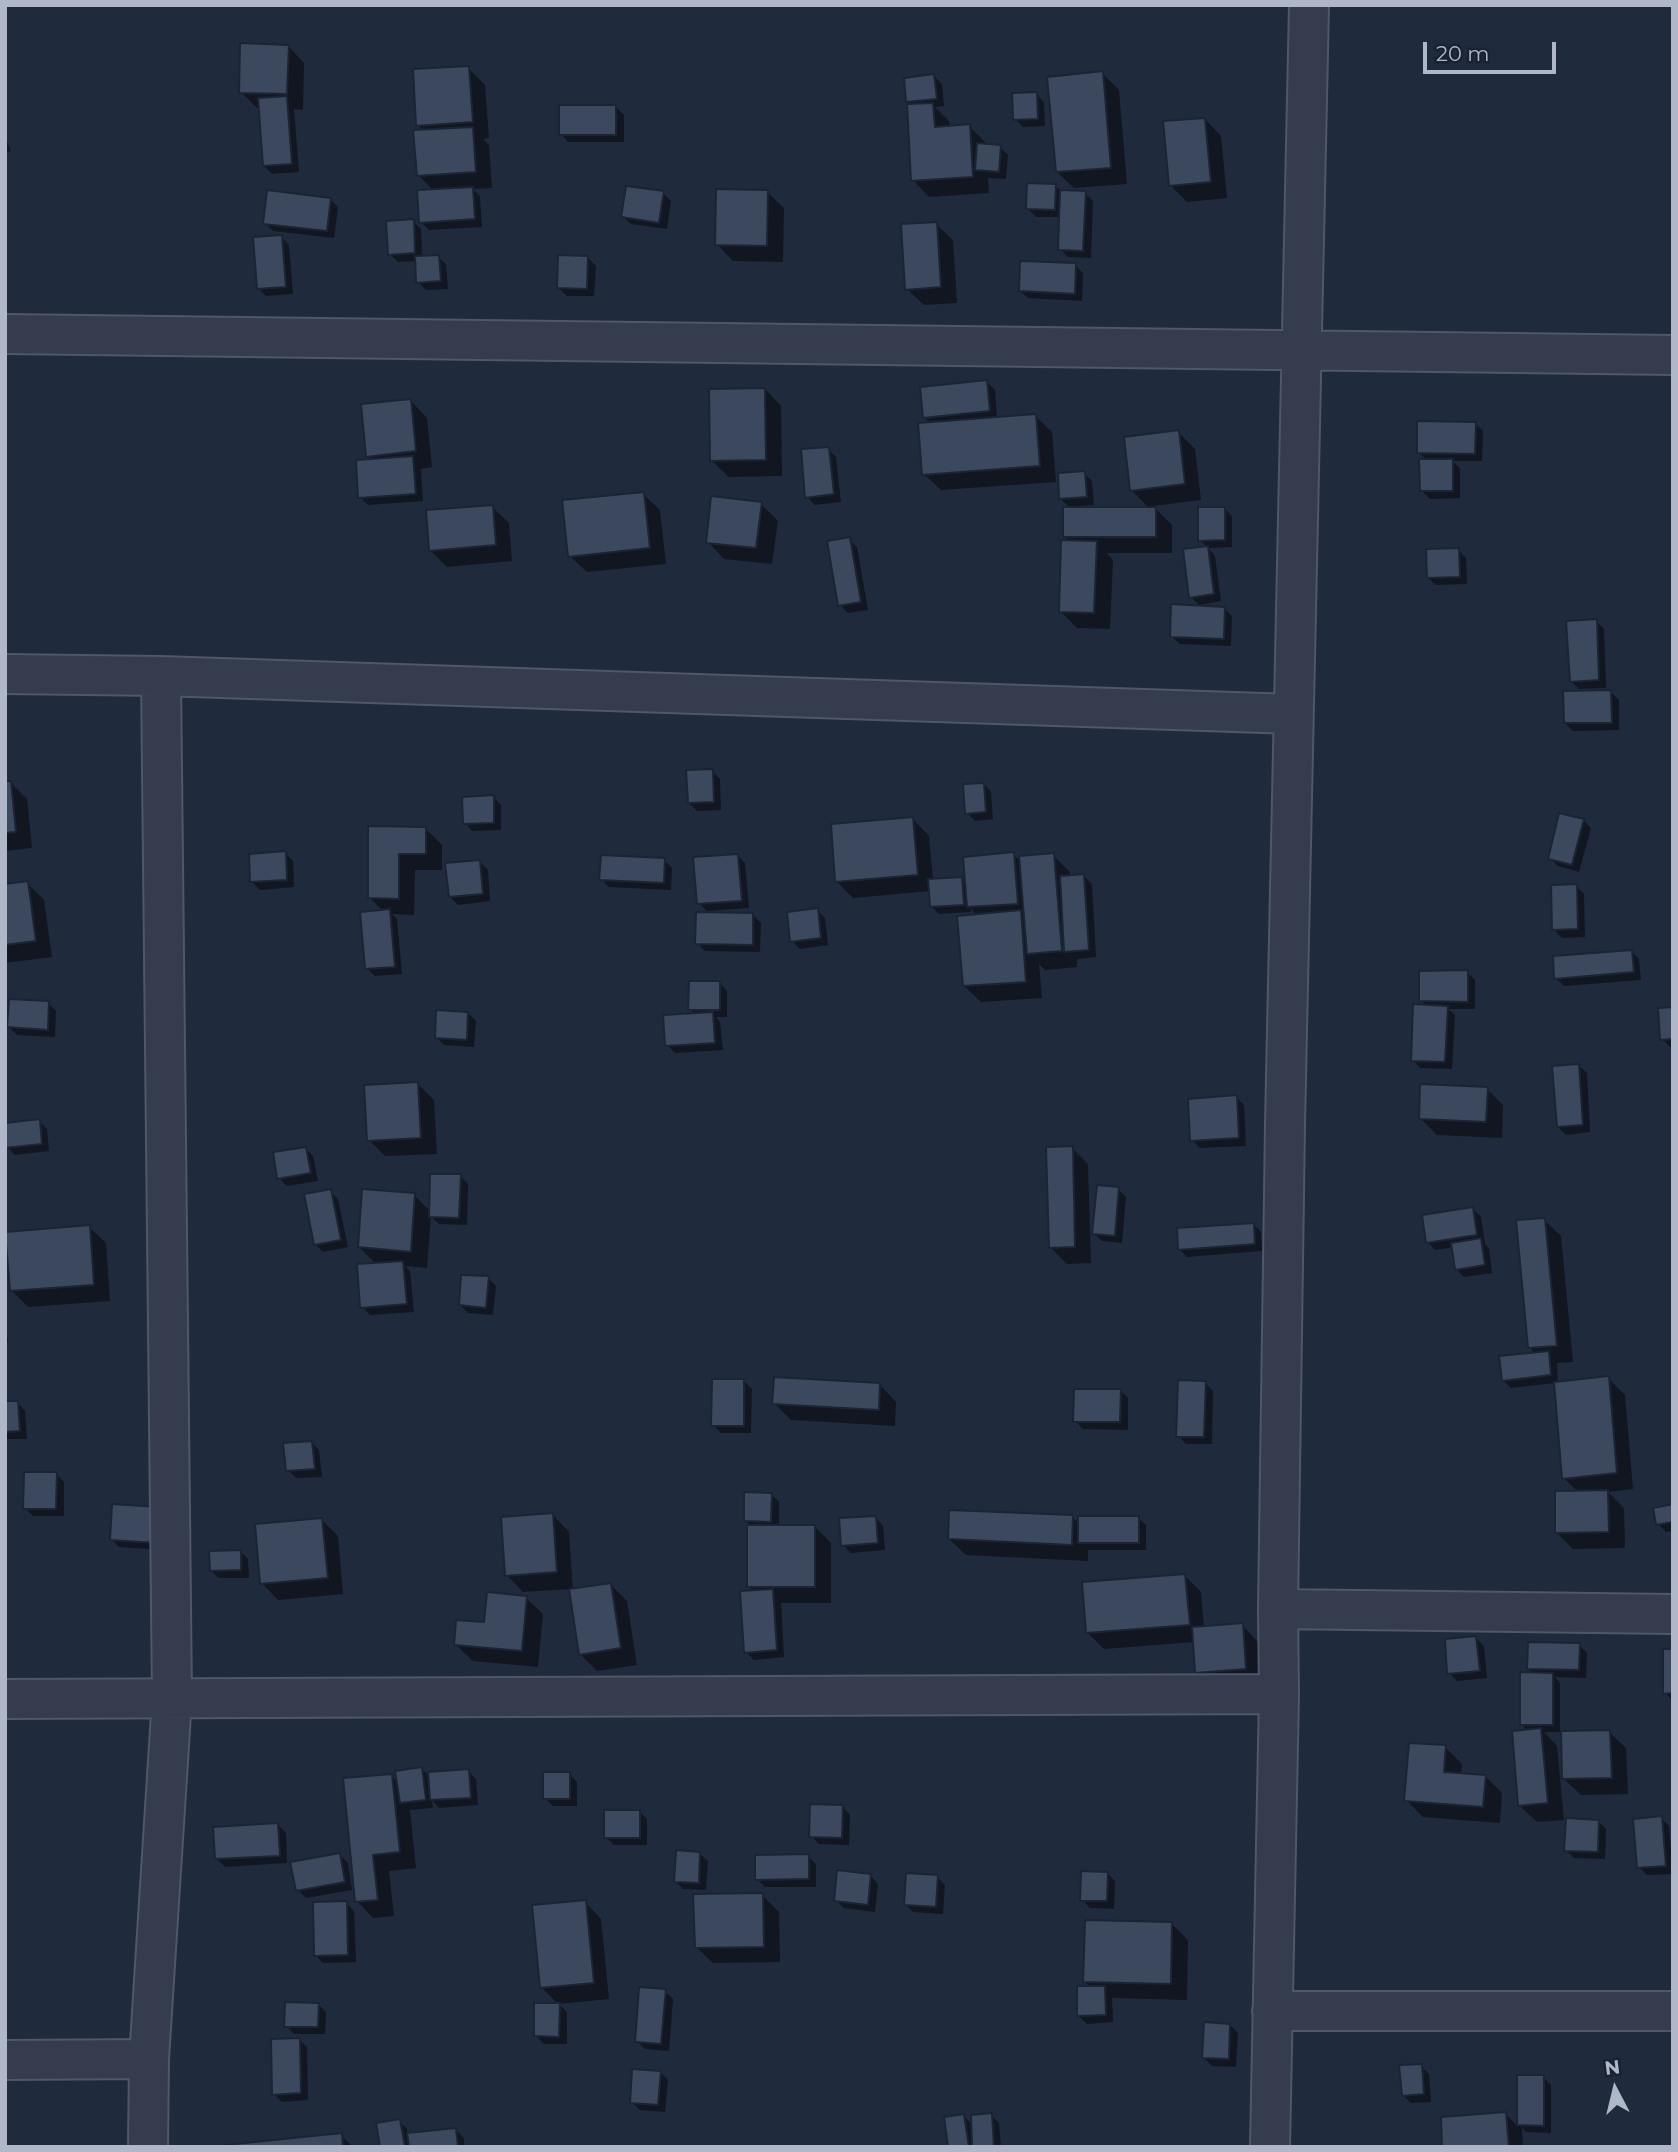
<!DOCTYPE html>
<style>
body{margin:0}
#map{position:relative;width:1678px;height:2152px;overflow:hidden;background:#202a3d;font-family:Montserrat,sans-serif}
canvas{display:block}
.frame{position:absolute;inset:0;border:7px solid #afb7c9;pointer-events:none}
.north{position:absolute;left:1580px;top:2054px;width:70px;height:70px;-webkit-text-stroke:5px #192232;paint-order:stroke;rotate:353deg;font-size:19px;font-weight:700;line-height:28px;text-align:center;color:#afb7c9}
.north::after{content:'';display:block;margin:auto;width:24px;height:32px;background:#afb7c9;clip-path:polygon(50% 0,100% 100%,50% 72%,0 100%)}
.scale{position:absolute;left:1423px;top:42px;width:133px;height:32px;box-sizing:border-box;border:4px solid #afb7c9;border-top:0;padding-left:9px;font-size:21px;line-height:24px;white-space:nowrap;color:#afb7c9;-webkit-text-stroke:5px #192232;paint-order:stroke}
</style>
<div id="map">
<canvas width="1678" height="2152"></canvas>
<div class="frame"></div>
<div class="north">N</div>
<div class="scale">20 m</div>
</div>
<script>
const ctx = document.querySelector('canvas').getContext('2d');
ctx.lineJoin = 'round';
function fill(path, color) {
  ctx.fillStyle = color;
  ctx.fill(path, 'evenodd');
}
function trace(path, color, width, dash) {
  ctx.strokeStyle = color;
  ctx.lineWidth = width;
  ctx.lineCap = dash ? 'butt' : 'round';
  ctx.setLineDash(dash || []);
  ctx.stroke(path);
}
fill(new Path2D(`
 M288,46L304,63L303,110L294,109L299,172L272,174L264,166L260,109H258L241,92Z
 M468,68L485,85L489,138L483,139L489,145L492,188L473,189L480,196L482,227L429,230L421,222L434,191L418,175L424,131L418,125Z
 M1102,73L1119,90L1127,184L1074,188L1057,172Z
 M934,76L942,84L944,106L935,107L949,121L950,128L969,126L986,143V146L1000,147L1008,155L1006,179L988,178L989,193L929,197L913,180V106L908,101Z
 M1036,94L1044,102L1045,126L1023,127L1015,119Z
 M616,107L624,115V142H568L561,134Z
 M1205,119L1221,136L1227,198L1187,202L1170,185Z
 M5,137L11,151L5,153Z
 M1056,186L1061,191L1085,193L1093,201L1091,258L1068,257L1060,249L1061,217H1036L1028,209Z
 M767,192L784,208L783,262L733,261L717,244Z
 M663,193L671,201L667,229L631,224L623,216Z
 M330,199L338,207L334,238L273,231L265,223Z
 M413,221L421,229L422,257H438L446,264L448,289L426,290L418,282L417,261L398,262L390,254Z
 M936,224L953,240L957,303L924,305L907,289Z
 M281,237L289,245L293,294L266,296L258,288Z
 M588,258L596,266L594,296H567L559,288Z
 M1075,265L1083,273L1082,301L1028,298L1020,291Z
 M987,382L995,390L997,419L1035,416L1052,432L1056,482L941,490L924,474L931,424L924,417Z
 M765,389L781,406L782,476L729,477L712,461Z
 M411,401L427,418L432,467L421,469L423,501L368,505L360,497L373,461L368,456Z
 M1475,423L1483,431L1482,461H1452L1460,468V498L1430,499L1422,491L1427,461L1419,452Z
 M1178,432L1195,449L1201,500L1153,506L1172,525V553H1107L1113,560L1110,629L1077,628L1060,611L1070,542L1065,537L1071,509L1061,499L1084,473L1092,481L1094,505L1079,506V509H1150L1131,490Z
 M828,449L836,457L841,502L815,505L807,497Z
 M643,494L660,510L666,564L587,572L570,556Z
 M761,504L778,521L772,564L724,559L708,542Z
 M492,507L509,523L512,561L447,567L430,550Z
 M1224,508L1232,516V547L1208,548L1215,556L1221,601L1199,605L1191,597L1208,548L1200,540Z
 M849,539L857,547L868,610L848,613L840,605Z
 M1458,550L1466,558L1467,584L1436,585L1428,578Z
 M1224,608L1232,616L1231,646L1180,644L1172,637Z
 M1596,621L1604,629L1606,688L1579,689L1571,681Z
 M1611,692L1619,700V730L1573,731L1565,723Z
 M712,771L720,779L721,810L697,811L689,803Z
 M5,783H11L27,799L32,848L5,851Z
 M984,784L991,792L993,819L975,821L967,813Z
 M493,797L501,805V830L472,831L465,823Z
 M913,819L929,836L933,880L961,879L967,885L1013,854L1021,862L1053,855L1070,872V877L1084,876L1092,884L1096,957L1077,959V967L1045,970L1039,964L1042,998L981,1002L964,986L978,916L970,908L971,912L939,914L931,906L930,891L853,898L836,881Z
 M1583,820L1591,828L1579,872L1558,866L1550,858Z
 M370,828H425L442,845V870H415L414,915L392,914L397,919L402,974L375,976L367,968L383,911L370,898Z
 M285,853L293,861L294,887L260,890L252,882Z
 M737,855L745,863L749,908L707,911L699,903Z
 M664,860L672,868L671,890L609,887L601,879Z
 M480,862L488,870L490,901L458,905L450,897Z
 M27,883L44,900L52,957L5,963V886Z
 M1576,886L1584,894L1585,937L1562,938L1554,930Z
 M817,910L825,918L828,945L800,949L792,941Z
 M753,915L761,923L760,952L705,951L697,943Z
 M1631,951L1639,959L1641,980L1564,986L1556,978Z
 M1467,972L1475,980V1009H1448L1455,1015L1452,1069L1420,1068L1413,1060L1427,1006L1420,1000Z
 M720,983L727,991V1017H716L720,1022L723,1050L675,1053L667,1045L696,1015L690,1009Z
 M48,1003L56,1011L55,1037L17,1035L9,1027Z
 M1673,1009V1047H1670L1662,1039Z
 M468,1013L476,1021L474,1047L444,1045L436,1037Z
 M1579,1066L1587,1073L1590,1132L1566,1135L1558,1127Z
 M417,1083L434,1100L437,1154L385,1156L369,1140Z
 M1487,1089L1503,1105L1502,1138L1437,1135L1420,1118Z
 M1236,1097L1244,1105L1246,1146L1200,1148L1192,1140Z
 M39,1121L47,1129L49,1151L15,1155L7,1147Z
 M305,1148L313,1156L318,1181L287,1186L279,1178Z
 M1072,1148L1088,1164L1091,1263L1067,1264L1050,1247Z
 M460,1176L468,1184L467,1225L439,1224L431,1216L427,1268L405,1266L410,1271L414,1312L370,1315L362,1307L377,1265L359,1247L414,1195L431,1212Z
 M1118,1189L1126,1197L1122,1243L1102,1241L1094,1234Z
 M330,1191L338,1199L348,1247L323,1252L315,1244Z
 M1473,1209L1481,1217L1485,1244L1489,1248L1492,1273L1464,1277L1456,1269L1454,1247L1435,1250L1428,1242Z
 M1544,1220L1561,1236L1573,1362L1557,1363L1558,1383L1608,1378L1625,1395L1633,1489L1608,1492L1624,1508L1625,1548L1573,1549L1556,1532L1578,1492L1564,1478L1555,1383L1511,1388L1503,1380L1536,1354L1530,1348Z
 M1253,1224L1261,1232L1262,1251L1187,1257L1179,1249Z
 M89,1227L106,1243L110,1301L28,1307L12,1291Z
 M488,1278L496,1286L493,1315L468,1313L460,1305Z
 M5,1319L8,1342L5,1343Z
 M744,1381L752,1389L751,1433H721L713,1425Z
 M1205,1383L1213,1391L1212,1444H1186L1178,1436Z
 M880,1385L896,1402L895,1426L791,1420L774,1403Z
 M1121,1391L1128,1398V1430L1083,1429L1075,1421Z
 M5,1403H18L25,1411L27,1439H5Z
 M311,1442L319,1450L322,1477L296,1478L288,1470Z
 M56,1474L64,1482V1516H33L25,1508Z
 M771,1494L779,1502V1527H815L831,1543V1603H781L784,1657L754,1660L746,1652L754,1592L748,1586L749,1524L745,1521Z
 M113,1506L163,1550L119,1547L111,1539Z
 M1673,1506V1531L1666,1532L1658,1524Z
 M553,1515L569,1532L573,1591L611,1585L627,1601L637,1665L597,1671L580,1654L571,1589L523,1592L507,1575Z
 M1072,1517L1080,1524L1138,1518L1146,1525V1550H1088V1561L966,1555L949,1539Z
 M876,1518L883,1526L885,1550L851,1553L843,1545Z
 M322,1520L338,1536L343,1594L278,1600L262,1583Z
 M240,1551L248,1559L249,1578H219L211,1571Z
 M1185,1576L1201,1592L1204,1628L1242,1625L1258,1642L1262,1685L1214,1689L1197,1672L1195,1642L1104,1649L1087,1632Z
 M526,1598L543,1614L538,1667L473,1661L456,1645Z
 M1476,1638L1484,1646L1487,1678L1457,1681L1449,1673Z
 M1579,1645L1587,1653L1586,1678L1555,1677L1560,1683V1732H1544L1557,1746L1564,1820L1537,1822L1520,1806L1528,1731L1522,1725L1534,1674L1529,1669Z
 M1673,1651V1701L1665,1693Z
 M1609,1732L1626,1748L1628,1794L1581,1795L1564,1779Z
 M1445,1747L1462,1764L1461,1775L1485,1776L1502,1793L1500,1823L1423,1817L1406,1800Z
 M422,1769L430,1777L468,1771L476,1779L478,1805L439,1808L432,1800L433,1808L410,1810L416,1868L389,1871L394,1916L373,1918L357,1901L392,1776L398,1782Z
 M569,1774L577,1782V1806H553L545,1798Z
 M843,1807L850,1815L849,1845L819,1844L811,1836Z
 M639,1811L647,1819V1845H614L606,1837Z
 M1661,1818L1669,1826L1673,1874L1647,1875L1639,1867Z
 M1598,1821L1606,1829L1605,1859L1574,1858L1566,1850Z
 M278,1825L286,1833L287,1863L225,1867L217,1859Z
 M700,1854L708,1861L706,1890L683,1889L675,1881Z
 M340,1855L348,1863L352,1890L306,1898L298,1890Z
 M808,1856L816,1864V1887H765L757,1879Z
 M1107,1873L1115,1881L1114,1909L1090,1908L1082,1900Z
 M871,1876L878,1884L875,1912L844,1908L836,1900Z
 M937,1877L945,1885L943,1914L913,1912L905,1904Z
 M762,1895L779,1912L780,1962L713,1963L696,1947Z
 M585,1902L601,1919L609,1999L559,2004L567,2012V2044H544L536,2036L558,2004L541,1987Z
 M346,1903L354,1911L356,1962L323,1963L315,1955Z
 M1171,1923L1188,1940L1187,2000L1112,1998L1113,2022L1087,2024L1079,2016L1091,1988L1085,1982Z
 M665,1991L673,1999L669,2051L645,2049L637,2041Z
 M318,2004L326,2012L325,2034H294L286,2026Z
 M1230,2025L1238,2033L1236,2067L1212,2066L1204,2058Z
 M299,2040L307,2047L308,2100L282,2102L274,2094Z
 M1421,2066L1429,2074L1431,2102L1411,2103L1403,2095Z
 M660,2072L668,2080L665,2112L640,2110L632,2102Z
 M1519,2076L1543,2077L1551,2085V2133L1526,2132L1522,2128L1523,2147H1444L1506,2114L1518,2127Z
 M991,2115L999,2123L1001,2147H950L964,2116L973,2126Z
 M399,2121L407,2129L408,2135L456,2130L464,2138V2147H381Z
 M341,2135L353,2147H227Z`), '#0007');
const building = new Path2D(`
 M240,43L289,45L287,94L239,93Z
 M469,66L473,122L416,126L413,69Z
 M1103,71L1111,168L1056,172L1047,77Z
 M934,74L937,99L906,102L904,78Z
 M1037,92L1038,119L1013,120L1012,93Z
 M287,96L292,164L263,166L258,98Z
 M933,103L935,127L970,124L973,177L911,181L907,104Z
 M559,105H616V135H559Z
 M1205,118L1211,182L1169,186L1163,121Z
 M473,127L476,172L417,176L413,130Z
 M977,143L1001,145L999,172L975,170Z
 M1027,183L1056,184L1055,210L1026,209Z
 M626,186L664,191L659,223L621,217Z
 M473,187L475,219L419,223L417,190Z
 M716,189L768,190L767,246L715,245Z
 M267,190L331,198L327,231L263,224Z
 M1060,190L1086,191L1083,251L1058,250Z
 M414,219L415,253L388,255L386,221Z
 M937,222L941,287L905,290L901,224Z
 M282,235L286,287L257,289L253,237Z
 M439,255L441,281L416,283L415,256Z
 M558,255L588,256L587,289L557,288Z
 M1020,261L1076,263L1075,294L1019,291Z
 M987,380L990,411L923,418L920,387Z
 M765,388L766,460L710,461L709,389Z
 M411,399L416,451L366,457L361,404Z
 M1036,414L1040,466L922,475L918,423Z
 M1417,421L1476,422L1475,454L1417,453Z
 M1179,430L1185,484L1130,491L1124,437Z
 M829,447L834,494L805,498L801,449Z
 M413,456L416,494L358,498L356,460Z
 M1419,459H1453V491H1420Z
 M1085,471L1087,497L1059,499L1058,473Z
 M644,492L650,548L568,557L562,500Z
 M711,496L762,502L756,548L706,543Z
 M493,505L496,545L429,551L426,510Z
 M1063,507H1156V537H1063Z
 M1198,507H1225V540L1198,541Z
 M850,537L861,602L838,606L827,541Z
 M1061,540L1097,541L1094,613L1059,612Z
 M1208,546L1214,594L1189,598L1183,549Z
 M1459,548L1460,577L1427,578L1426,549Z
 M1171,604L1225,607L1224,639L1170,637Z
 M1597,619L1599,680L1570,682L1566,621Z
 M1611,690L1612,723H1564L1563,691Z
 M713,769L714,802L688,803L686,770Z
 M5,781H11L16,832L5,833Z
 M984,783L986,812L965,814L963,784Z
 M494,795V823L463,824L462,797Z
 M1559,813L1584,819L1572,865L1548,859Z
 M913,817L918,875L835,882L831,824Z
 M368,826L426,827V854H399V899L368,898Z
 M286,851L287,880L250,882L249,854Z
 M1014,852L1018,904L967,907L963,857Z
 M1054,853L1062,951L1027,954L1019,856Z
 M738,854L742,901L697,904L693,857Z
 M601,855L665,858L664,883L599,880Z
 M480,860L483,894L449,897L445,863Z
 M1084,874L1089,950L1064,952L1060,876Z
 M962,877L964,905L930,907L928,879Z
 M28,881L36,941L5,945V884Z
 M1577,884L1578,929L1552,930L1551,885Z
 M818,908L821,938L790,942L787,912Z
 M390,909L395,967L365,969L360,912Z
 M1021,910L1026,982L963,986L957,916Z
 M696,912L753,913V945L695,944Z
 M1632,950L1634,972L1554,979L1553,956Z
 M1468,970V1002L1419,1001V971Z
 M689,981H720V1010H688Z
 M9,999L49,1001L48,1030L7,1027Z
 M1413,1004L1448,1006L1445,1062L1411,1061Z
 M1673,1007V1039L1660,1040L1658,1008Z
 M436,1010L468,1012L467,1040L435,1038Z
 M713,1012L715,1043L665,1046L663,1015Z
 M1579,1064L1583,1125L1557,1127L1552,1066Z
 M418,1082L421,1138L367,1141L364,1085Z
 M1420,1084L1488,1087L1486,1122L1419,1119Z
 M1237,1095L1239,1138L1190,1141L1188,1099Z
 M40,1119L42,1144L5,1148V1123Z
 M1073,1146L1075,1247L1049,1248L1046,1147Z
 M306,1147L311,1173L277,1179L273,1152Z
 M430,1174H461L459,1218L429,1217Z
 M1097,1185L1119,1187L1115,1236L1092,1234Z
 M331,1189L341,1240L314,1245L304,1194Z
 M362,1189L415,1193L411,1252L358,1247Z
 M1473,1207L1477,1235L1426,1243L1422,1215Z
 M1545,1218L1557,1346L1528,1348L1516,1220Z
 M1254,1223L1255,1244L1178,1250L1177,1228Z
 M90,1225L94,1285L10,1291L5,1232Z
 M1481,1238L1485,1265L1455,1270L1451,1243Z
 M403,1261L407,1304L360,1308L357,1264Z
 M461,1275L489,1276L486,1308L459,1305Z
 M1549,1351L1551,1375L1502,1381L1499,1356Z
 M1609,1376L1617,1473L1562,1479L1554,1382Z
 M774,1377L880,1383L879,1410L772,1404Z
 M712,1379H744V1426H711Z
 M1178,1380L1206,1381L1204,1437H1176Z
 M1074,1389H1121L1120,1422H1073Z
 M5,1401H18L20,1431L5,1432Z
 M312,1441L315,1469L286,1471L283,1443Z
 M24,1472H57L56,1509H23Z
 M1608,1490L1609,1532L1555,1533V1491Z
 M744,1492L772,1493L771,1522L744,1521Z
 M112,1504L159,1507L156,1543L110,1540Z
 M1673,1504V1522L1656,1525L1653,1508Z
 M949,1510L1073,1515L1072,1545L948,1539Z
 M553,1513L557,1572L505,1576L501,1517Z
 M876,1516L878,1543L841,1546L839,1518Z
 M1078,1516H1139V1543H1078Z
 M322,1518L328,1578L260,1584L255,1524Z
 M747,1525H815V1587H747Z
 M241,1550V1570L210,1571L209,1551Z
 M1185,1574L1190,1625L1086,1633L1082,1582Z
 M611,1583L621,1648L579,1655L569,1589Z
 M773,1589L777,1650L744,1653L740,1591Z
 M487,1592L527,1596L522,1651L454,1645L456,1620L484,1622Z
 M1243,1623L1246,1669L1195,1673L1192,1627Z
 M1476,1636L1480,1671L1447,1674L1445,1639Z
 M1528,1642L1580,1643L1579,1670L1527,1669Z
 M1663,1649H1673V1693L1663,1694Z
 M1520,1672L1553,1673V1725H1520Z
 M1541,1728L1548,1803L1518,1806L1512,1731Z
 M1610,1730L1612,1778L1562,1779L1561,1731Z
 M1409,1743L1446,1745L1444,1772L1486,1775L1483,1807L1404,1801Z
 M422,1767L426,1800L400,1803L395,1771Z
 M469,1769L471,1798L430,1800L428,1772Z
 M543,1772H570V1799H543Z
 M392,1774L400,1852L373,1855L378,1900L355,1902L343,1778Z
 M810,1804L843,1805L842,1838L809,1837Z
 M604,1810H640V1838H604Z
 M1662,1816L1666,1866L1637,1868L1633,1819Z
 M1566,1818L1599,1820L1598,1852L1564,1851Z
 M278,1823L280,1856L215,1859L213,1827Z
 M676,1850L700,1852L699,1883L674,1882Z
 M340,1853L345,1882L296,1891L290,1862Z
 M809,1854V1879L755,1880V1855Z
 M837,1870L871,1874L868,1905L834,1901Z
 M1081,1871L1108,1872L1107,1901H1080Z
 M906,1873L938,1875L936,1907L904,1905Z
 M763,1893L764,1947L695,1948L693,1894Z
 M586,1900L594,1983L540,1988L532,1905Z
 M347,1901L348,1955L314,1956L313,1902Z
 M1085,1920L1172,1922L1171,1984L1083,1982Z
 M1077,1986H1105L1106,2015L1077,2016Z
 M639,1987L666,1989L661,2044L635,2042Z
 M285,2002L319,2003L318,2027H284Z
 M534,2003H560L559,2037L534,2036Z
 M1204,2022L1230,2024L1229,2059L1202,2058Z
 M300,2038L301,2093L272,2095L271,2039Z
 M1422,2064L1424,2094L1402,2096L1399,2065Z
 M632,2069L661,2071L658,2105L630,2103Z
 M1517,2075H1544V2126L1517,2125Z
 M1506,2112L1509,2147H1442L1441,2117Z
 M992,2113L994,2147H972L971,2115Z
 M964,2114L969,2147H948L944,2117Z
 M400,2119L405,2147H380L376,2123Z
 M456,2128L458,2147H409L407,2133Z
 M342,2133L343,2147H225V2145Z`);
fill(building, '#3c485d');
trace(building, '#1b2434', 2);
const street = new Path2D(`
 M5,334L1673,355
 M5,674L161,676L1293,714
 M1278,1609L1673,1614
 M5,1699L1279,1694
 M1272,2011H1673
 M5,2060L149,2059
 M148,2147L149,2059L172,1698L161,676
 M1270,2147L1279,1694L1278,1609L1285,1124L1309,5`);
trace(street, '#4f5768', 42);
trace(street, '#343c4d', 38);
</script>
